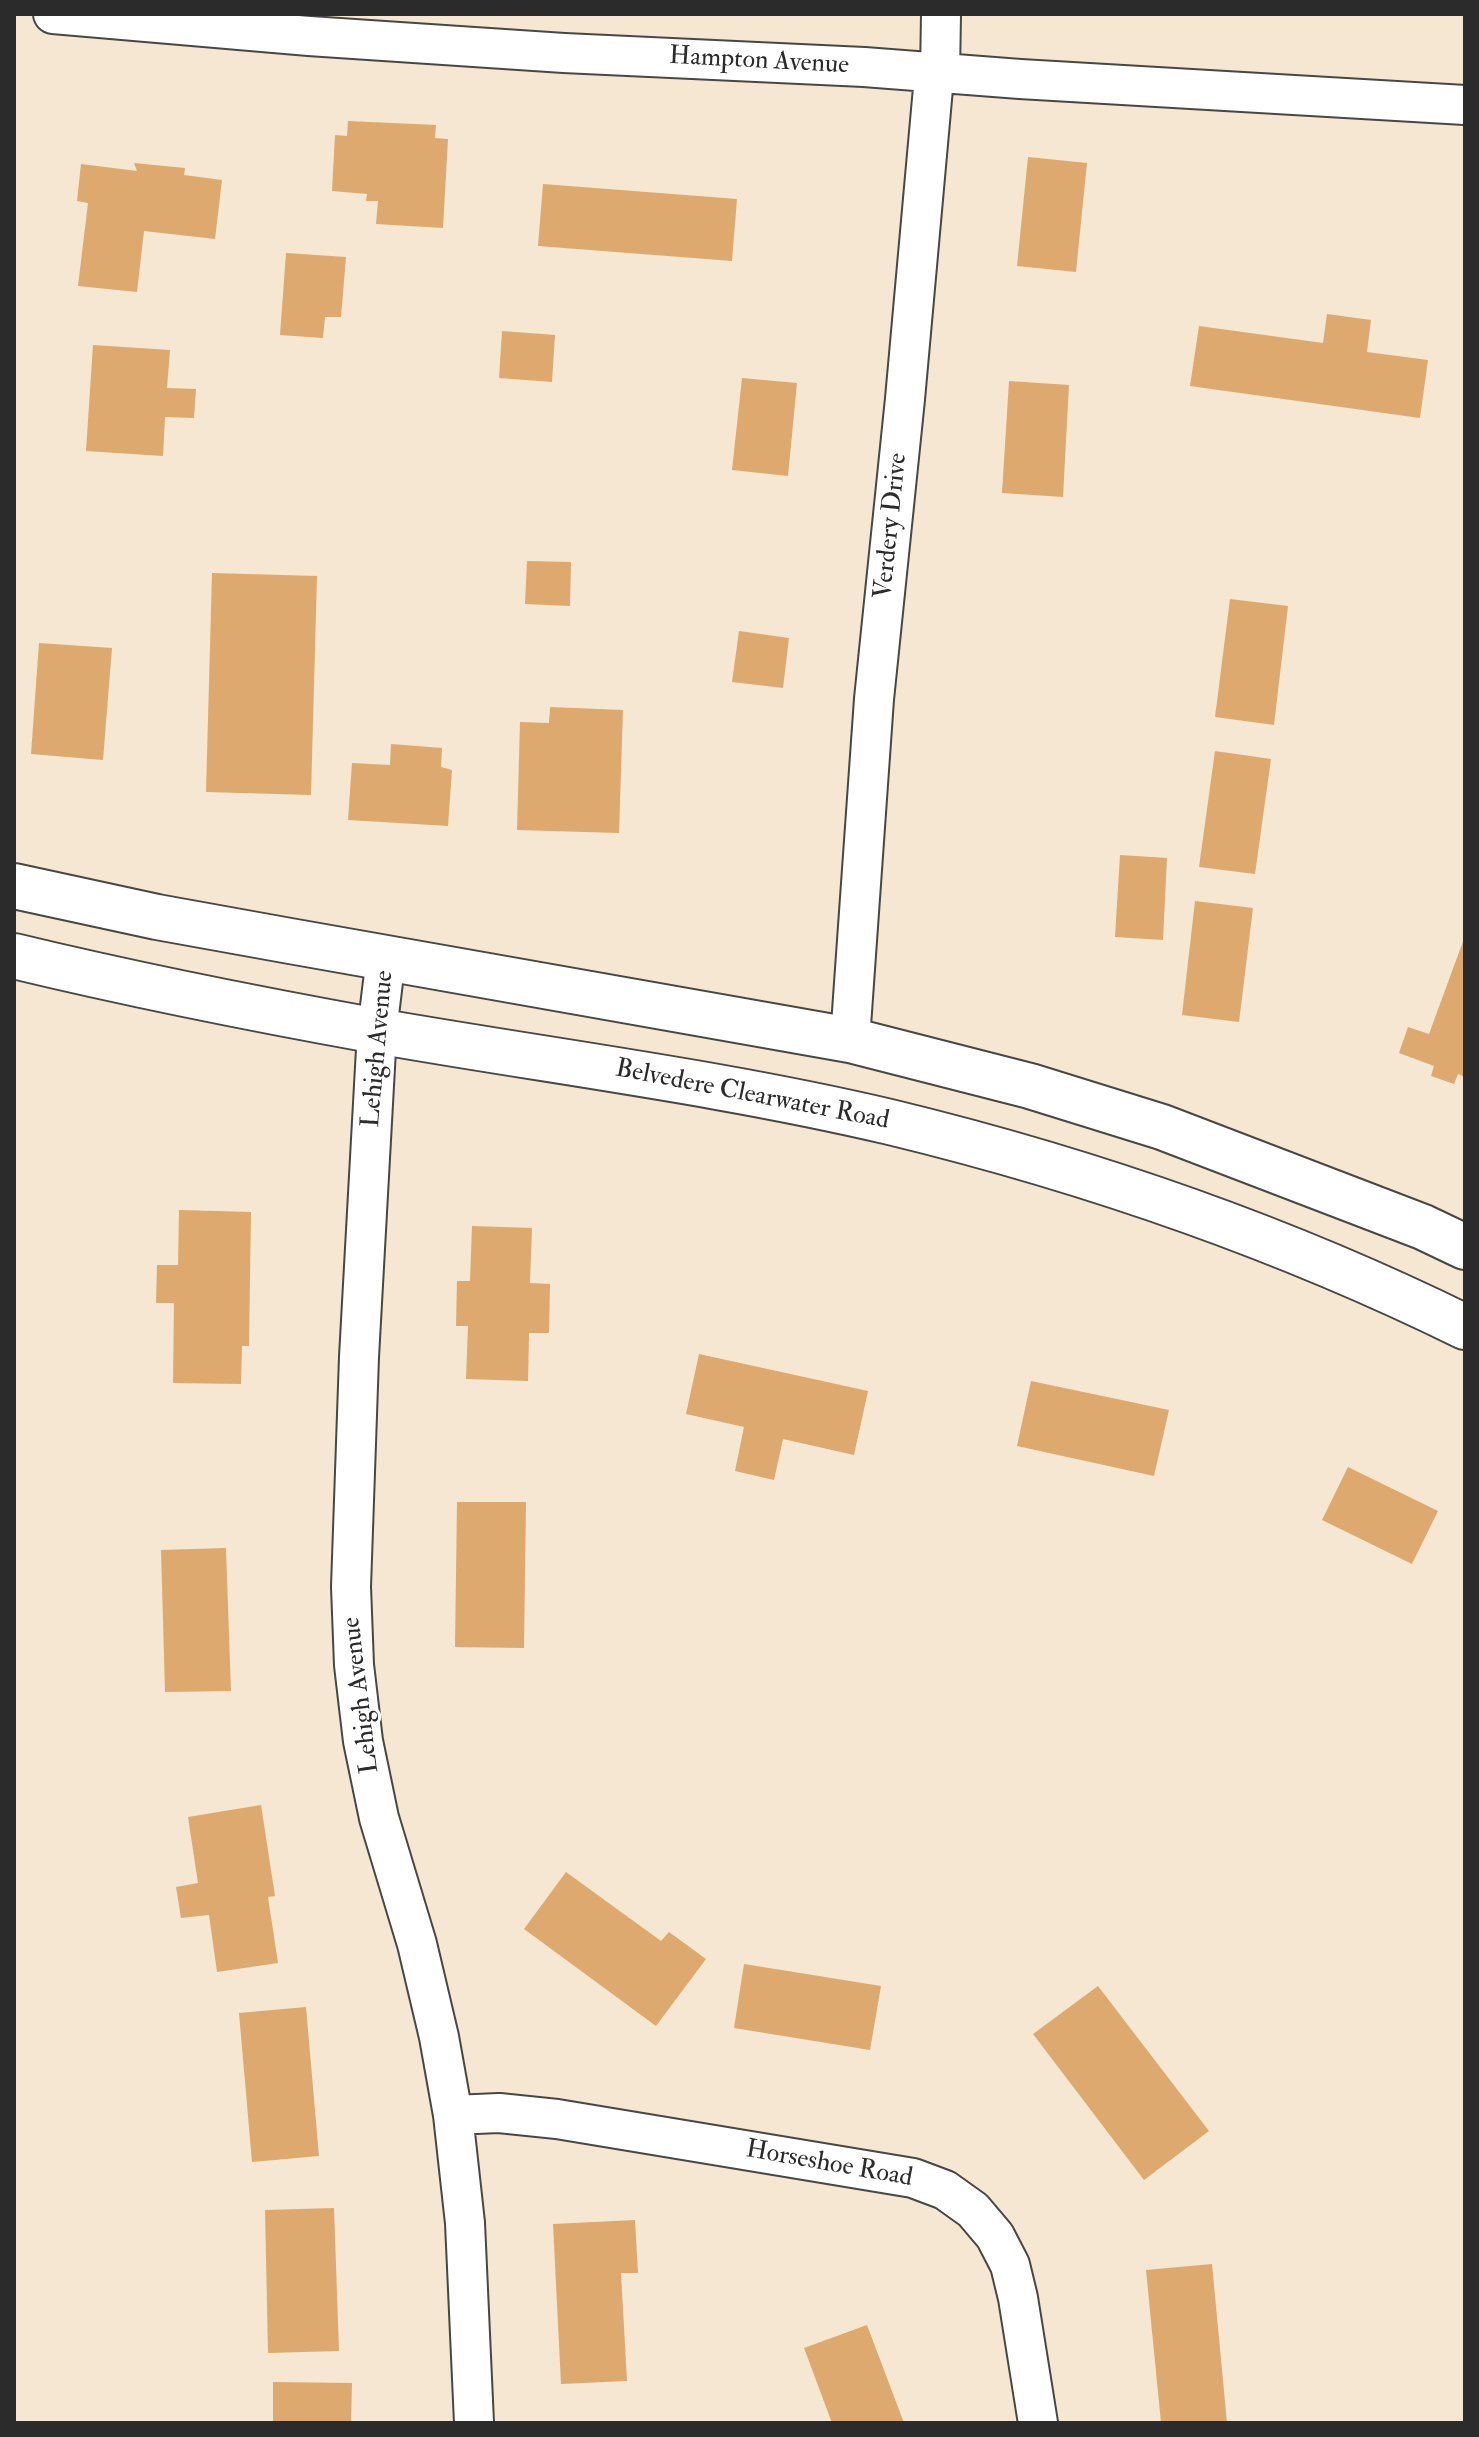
<!DOCTYPE html>
<style>
body{margin:0}
#map{position:relative;width:1479px;height:2437px;overflow:hidden;background:#f5e7d1;font-family:"IM FELL Double Pica",serif}
canvas{display:block}
.frame{position:absolute;inset:0;border:16px solid #2b2b2b;pointer-events:none}
</style>
<div id="map">
<canvas width="1479" height="2437"></canvas>
<div class="frame"></div>
</div>
<script>
const ctx = document.querySelector('canvas').getContext('2d');
ctx.lineJoin = 'round';
function fill(path, color) {
  ctx.fillStyle = color;
  ctx.fill(path, 'evenodd');
}
function trace(path, color, width, dash) {
  ctx.strokeStyle = color;
  ctx.lineWidth = width;
  ctx.lineCap = dash ? 'butt' : 'round';
  ctx.setLineDash(dash || []);
  ctx.stroke(path);
}
function drawText(font, color, halo, rows, align = 'center') {
  ctx.font = font + ' "IM FELL Double Pica",serif';
  ctx.lineWidth = 6;
  ctx.setLineDash([]);
  ctx.textBaseline = 'middle';
  ctx.strokeStyle = halo;
  ctx.fillStyle = color;
  for (const [text, x, y, turn = 0] of rows) {
    ctx.save();
    ctx.translate(x, y);
    ctx.rotate((+turn || 0) * Math.PI / 180);
    ctx.textAlign = isNaN(turn) ? turn : align;
    if (halo) ctx.strokeText(text, 0, 0);
    ctx.fillText(text, 0, 0);
    ctx.restore();
  }
}
fill(new Path2D(`
 M348,121L436,125L435,138L448,139L443,228L376,224L378,201H366L367,194L332,191L335,135L347,136Z
 M1028,157L1087,163L1076,272L1017,266Z
 M134,163L185,168L184,175L222,180L215,239L144,231L137,292L78,286L88,203L77,201L81,164L137,171Z
 M543,184L737,199L732,261L538,246Z
 M286,253L346,257L341,317H325L323,338L280,335Z
 M1327,314L1371,320L1367,352L1428,360L1420,418L1190,386L1199,326L1323,343Z
 M502,331L555,335L552,382L499,378Z
 M93,345L170,350L167,388L196,389L194,418L165,417L163,456L86,451Z
 M742,378L797,383L788,476L732,470Z
 M1009,381L1069,385L1063,497L1002,493Z
 M527,561L571,562L570,606L525,604Z
 M212,573L317,576L311,795L206,792Z
 M1230,599L1288,606L1274,725L1215,717Z
 M739,631L789,638L783,688L732,682Z
 M39,643L112,648L103,760L31,754Z
 M550,707L623,710L619,833L517,830L520,722L549,723Z
 M391,744L442,748L441,767L452,770L448,826L348,820L352,763L390,765Z
 M1215,751L1271,759L1255,874L1199,867Z
 M1120,855L1167,858L1163,940L1115,937Z
 M1195,901L1253,908L1239,1022L1182,1015Z
 M1465,936V1077L1458,1074L1454,1084L1431,1076L1434,1066L1399,1053L1408,1027L1429,1034Z
 M179,1210L251,1212L249,1346H242L241,1384L173,1383L174,1303H156L157,1265H178Z
 M472,1226L532,1228L530,1283L550,1284L549,1333H529L528,1381L466,1379L468,1326H456L457,1281H470Z
 M699,1354L868,1391L854,1455L783,1439L774,1480L735,1471L744,1427L686,1414Z
 M1031,1381L1169,1410L1154,1476L1017,1446Z
 M1348,1467L1438,1511L1412,1564L1322,1520Z
 M457,1502H526L524,1648L455,1647Z
 M226,1548L231,1691L165,1692L161,1550Z
 M261,1805L275,1896L268,1897L278,1963L217,1972L209,1915L181,1918L176,1887L198,1883L188,1817Z
 M566,1872L661,1941L669,1932L706,1959L656,2026L524,1929Z
 M744,1964L881,1986L870,2050L734,2028Z
 M1098,1986L1209,2131L1144,2180L1033,2034Z
 M306,2007L319,2156L252,2162L239,2013Z
 M334,2208L339,2351L268,2353L265,2210Z
 M635,2220L638,2273H621L627,2381L561,2384L553,2224Z
 M1212,2264L1227,2423H1161L1146,2270Z
 M867,2325L904,2423H832L804,2348Z
 M273,2382L352,2383L351,2423H273Z`), '#dda96f');
const minor = new Path2D(`
 M53,14L309,36L564,53L864,67L1020,79L1465,105
 M386,957L377,1031L359,1357L351,1587L354,1665L363,1741L379,1818L417,1944L439,2037L453,2115L465,2223L474,2423
 M850,1040L874,699L905,399L933,88L940,74L941,14
 M453,2115L499,2113L557,2119L913,2178L945,2190L973,2210L995,2236L1010,2265L1018,2298L1038,2423`);
const secondary = new Path2D(`
 M14,886L157,917L290,941L850,1040L1030,1086L1162,1127L1423,1227L1465,1247
 M14,956C134,985 255,1009 377,1031C548,1061 720,1082 890,1122C1088,1170 1282,1237 1465,1327`);
trace(minor, '#494744', 42);
trace(secondary, '#494744', 48);
trace(minor, '#fff', 38);
trace(secondary, '#fff', 44);
drawText('26px', '#2b2b2b', '#fff', [
 ["Hampton Avenue",759,62,3],
 ["Verdery Drive",892,526,-84],
 ["Lehigh Avenue",379,1049,-85],
 ["Belvedere Clearwater Road",752,1096,11],
 ["Lehigh Avenue",362,1695,-97],
 ["Horseshoe Road",829,2165,10]
]);
</script>
